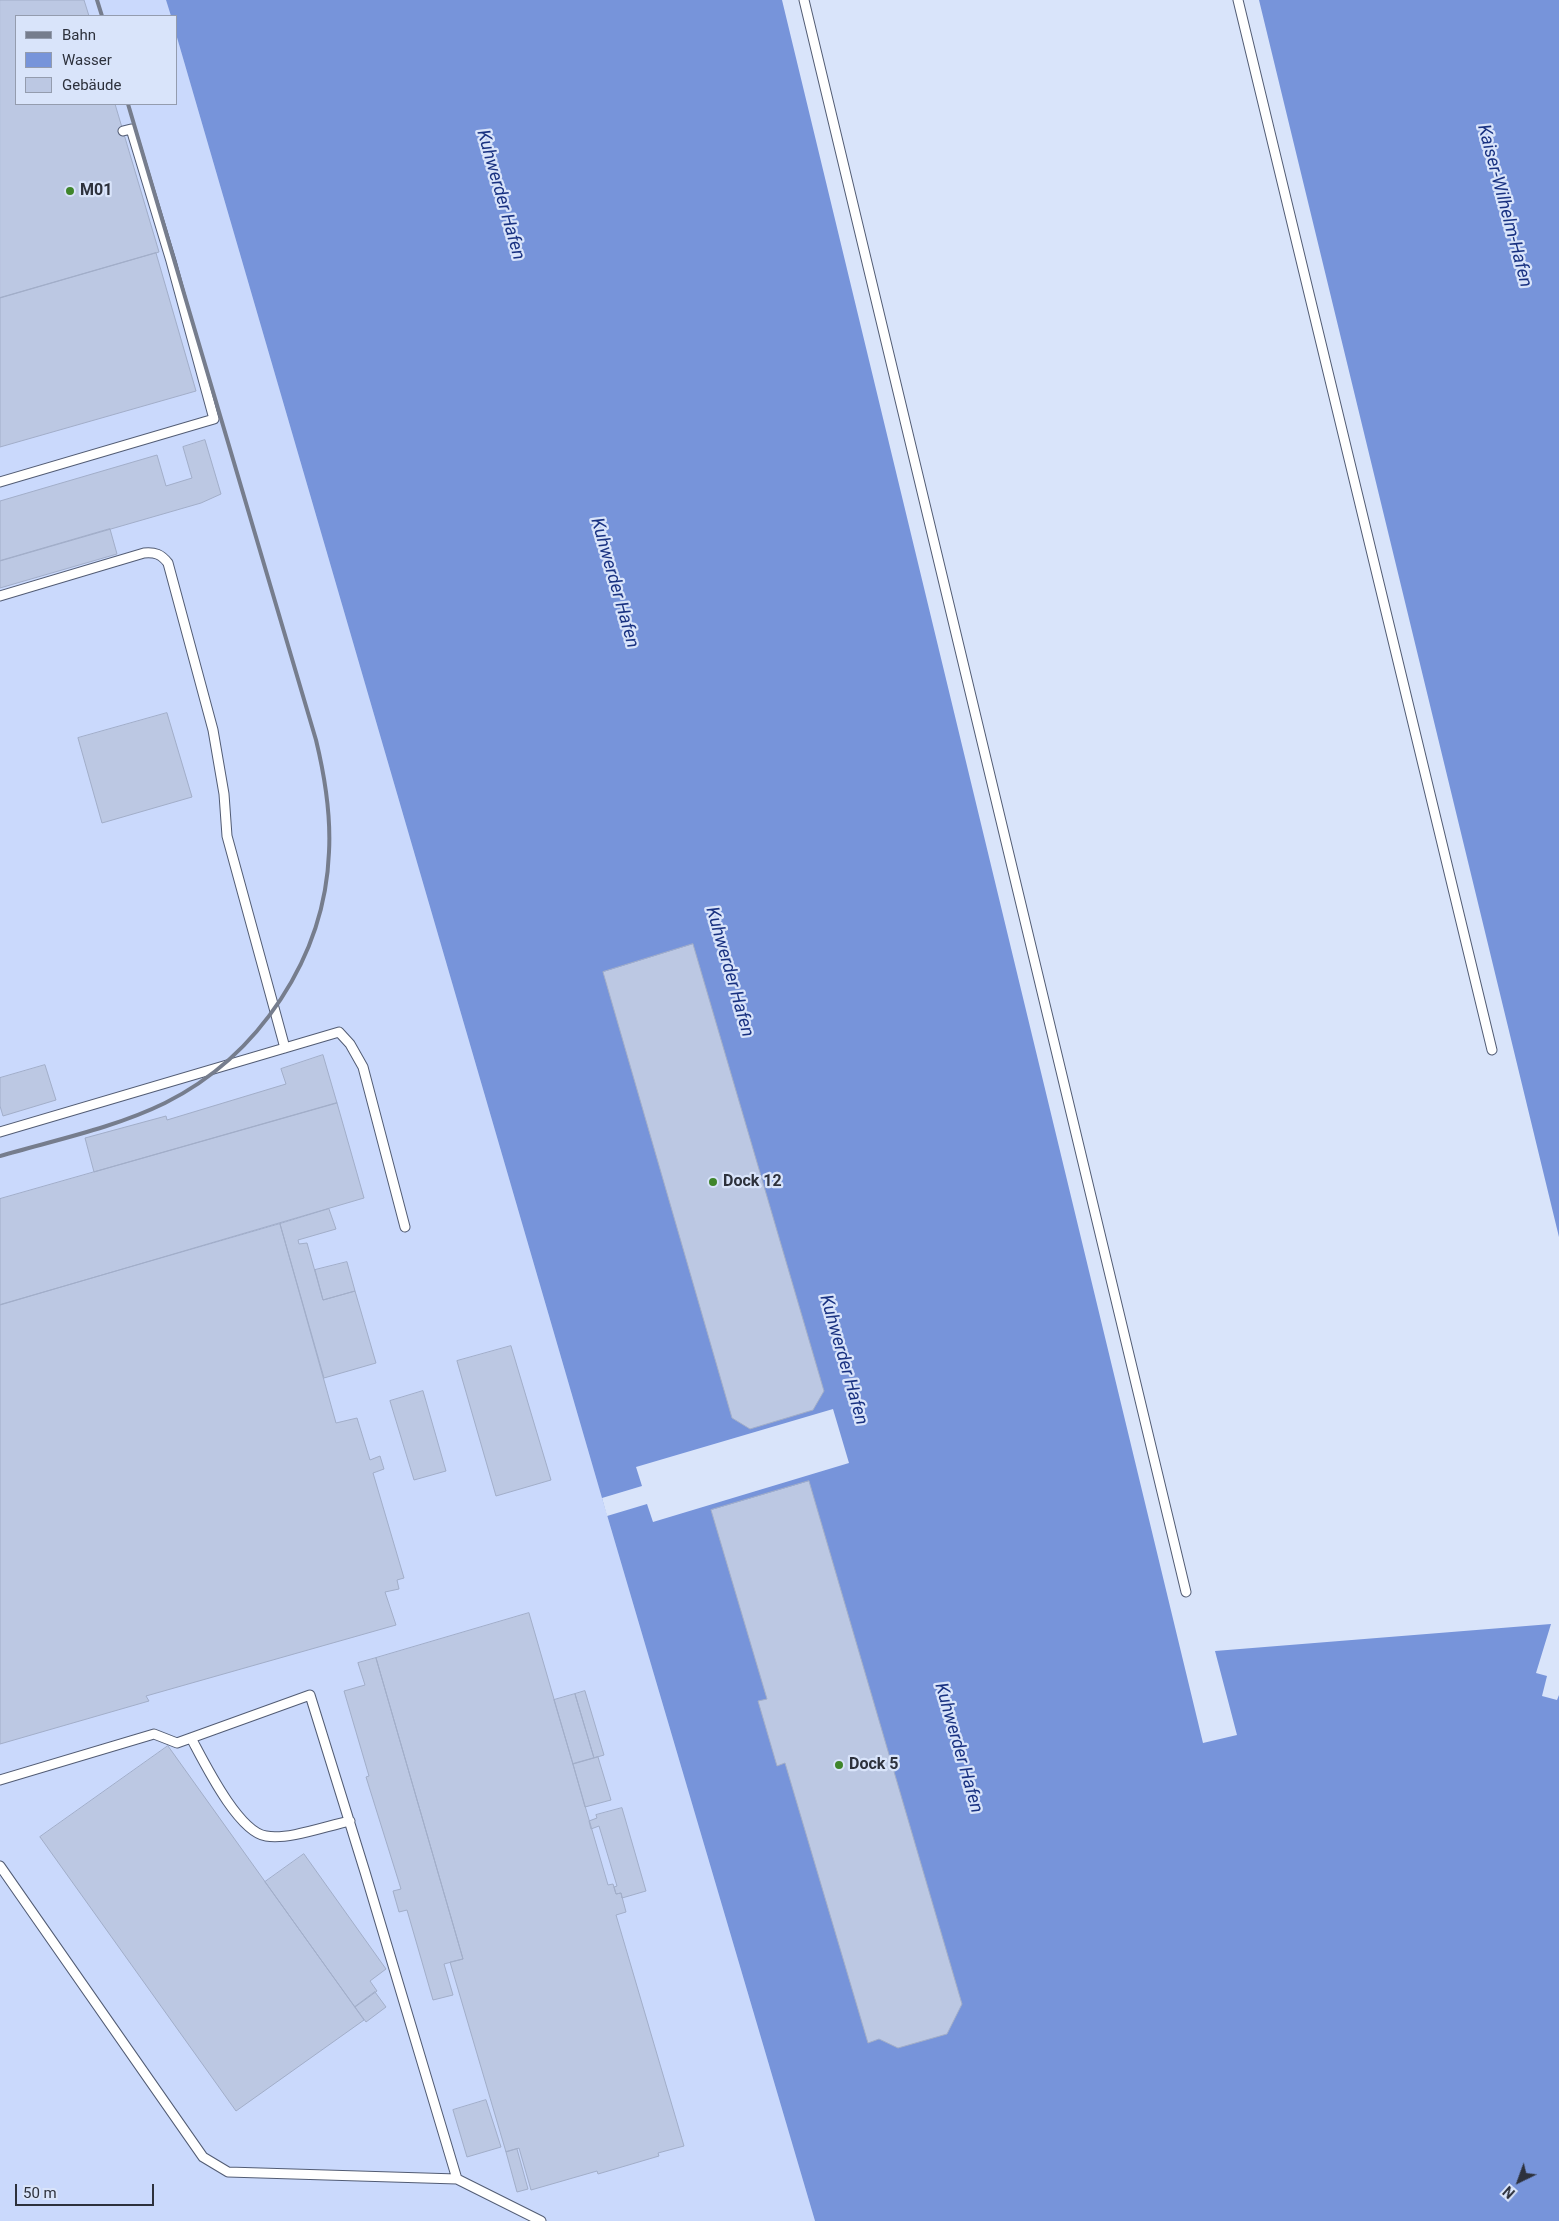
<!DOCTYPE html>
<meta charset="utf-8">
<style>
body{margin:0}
#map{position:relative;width:1559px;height:2221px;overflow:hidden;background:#d9e4fa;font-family:Roboto,sans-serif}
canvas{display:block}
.legend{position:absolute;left:15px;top:15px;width:162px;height:90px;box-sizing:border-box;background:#d9e4fa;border:1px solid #949cae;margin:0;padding:6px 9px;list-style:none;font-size:15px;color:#2d313c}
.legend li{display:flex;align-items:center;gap:10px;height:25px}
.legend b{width:25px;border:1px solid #949cae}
.north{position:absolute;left:1494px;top:2156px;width:50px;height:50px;-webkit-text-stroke:4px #d9e4fa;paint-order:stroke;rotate:222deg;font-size:14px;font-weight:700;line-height:20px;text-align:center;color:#2d313c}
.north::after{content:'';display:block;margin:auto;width:18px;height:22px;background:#2d313c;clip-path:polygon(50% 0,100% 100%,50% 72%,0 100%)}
.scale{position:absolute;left:15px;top:2184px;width:139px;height:22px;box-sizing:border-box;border:2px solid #2d313c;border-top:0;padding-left:6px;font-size:15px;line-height:18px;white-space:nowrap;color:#2d313c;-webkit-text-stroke:4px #d9e4fa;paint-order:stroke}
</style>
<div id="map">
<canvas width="1559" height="2221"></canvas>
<ul class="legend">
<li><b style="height:6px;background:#767d8d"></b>Bahn</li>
<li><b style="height:14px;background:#7794da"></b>Wasser</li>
<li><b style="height:14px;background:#bcc8e3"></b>Gebäude</li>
</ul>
<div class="north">N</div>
<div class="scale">50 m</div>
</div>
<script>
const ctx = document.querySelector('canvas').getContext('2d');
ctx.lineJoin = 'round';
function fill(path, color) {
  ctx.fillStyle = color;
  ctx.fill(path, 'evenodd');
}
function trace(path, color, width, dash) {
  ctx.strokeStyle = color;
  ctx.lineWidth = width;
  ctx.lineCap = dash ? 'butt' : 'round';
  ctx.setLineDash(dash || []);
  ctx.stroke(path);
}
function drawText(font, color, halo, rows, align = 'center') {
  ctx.font = font + ' Roboto,sans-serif';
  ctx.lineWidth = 4.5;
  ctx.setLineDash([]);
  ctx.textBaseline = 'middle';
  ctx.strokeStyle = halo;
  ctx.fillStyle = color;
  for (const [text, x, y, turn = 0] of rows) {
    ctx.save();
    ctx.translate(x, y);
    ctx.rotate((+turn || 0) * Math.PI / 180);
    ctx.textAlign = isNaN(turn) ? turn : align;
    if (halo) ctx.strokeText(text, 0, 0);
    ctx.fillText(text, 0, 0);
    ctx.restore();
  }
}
fill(new Path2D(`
 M0,0H166L171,16H16V104H176V34L602,1498L815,2221H0Z`), '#cad9fc');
fill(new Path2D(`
 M166,0H782L1203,1743L1237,1735L1215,1651L1551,1624L1536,1673L1547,1676L1542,1696L1557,1700L1559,1695V2221H815L602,1498L176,34V16H171Z
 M1259,0H1559V1237Z`), '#7794da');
fill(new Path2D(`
 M833,1409L849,1463L653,1522L647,1504L607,1516L602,1498L642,1486L636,1467Z`), '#d9e4fa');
const building = new Path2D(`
 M0,0H84L89,16H16V104H115L159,252L0,298Z
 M156,253L196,391L0,447V298Z
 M205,440L221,494L201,503L0,561V501L157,455L166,486L192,478L183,447Z
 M110,529L117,554L0,588V561Z
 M167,713L192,797L102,823L78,738Z
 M693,944L824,1391L813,1410L750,1429L732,1418L603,972Z
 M323,1055L337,1103L94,1172L85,1138L166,1116L167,1120L286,1084L281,1069Z
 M45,1065L56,1100L3,1116L0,1106V1078Z
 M337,1103L364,1198L0,1305V1199Z
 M329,1209L336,1229L298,1240L299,1244L307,1243L323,1300L355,1291L376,1363L324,1378L280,1224Z
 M280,1224L336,1423L357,1418L370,1460L380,1456L384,1469L373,1473L404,1578L397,1580L399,1589L385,1592L396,1625L146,1696L149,1701L0,1744V1305Z
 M347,1262L355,1291L323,1300L315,1270Z
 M511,1346L551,1480L496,1496L457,1361Z
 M423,1391L446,1471L414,1480L390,1401Z
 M809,1481L962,2004L947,2034L898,2048L879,2039L868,2043L785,1763L777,1766L758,1701L767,1699L711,1510Z
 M529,1613L608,1885L613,1884L616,1894L621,1893L626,1912L616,1915L684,2146L658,2153L659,2156L598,2174L597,2171L531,2190L519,2148L506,2152L450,1962L463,1959L376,1658Z
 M376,1658L463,1959L444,1964L453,1995L433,2000L407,1910L399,1912L393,1891L401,1889L366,1777L369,1776L344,1691L365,1685L358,1663Z
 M585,1691L604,1755L594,1758L575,1694Z
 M575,1694L594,1758L573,1764L554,1700Z
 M168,1746L364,2020L236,2111L40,1837Z
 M598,1757L611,1800L585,1807L573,1764Z
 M622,1808L646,1891L622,1898L621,1893L616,1894L614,1887L617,1886L599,1826L591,1829L589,1821L597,1818L596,1815Z
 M304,1854L386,1969L370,1981L377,1991L355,2007L265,1882Z
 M375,1992L386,2007L366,2022L355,2007Z
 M486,2100L501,2147L467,2157L453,2110Z
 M517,2149L528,2189L517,2192L506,2152Z`);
fill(building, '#bcc8e3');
trace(building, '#a2aec9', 1);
const service = new Path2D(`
 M804,0L1186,1592
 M1238,0L1492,1050
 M0,482L214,419L171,261L131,129L123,131
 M0,596L144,553C155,552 161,554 168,563L213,730L224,794L227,836L285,1048
 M0,1132L339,1032L350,1044L363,1067L405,1227
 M191,1738C204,1762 238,1832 266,1836C289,1840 326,1826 350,1821
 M0,1780L154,1734L177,1743L310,1695L365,1872L457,2179
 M0,1866L203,2157L228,2172L457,2179L541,2221`);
trace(service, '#525c74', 11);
trace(service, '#fff', 9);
trace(new Path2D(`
 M97,0L102,16
 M0,1156C55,1140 114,1128 165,1103C259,1056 325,957 329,852C331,814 325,777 316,740L128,104`), '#767d8d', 4);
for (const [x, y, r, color] of [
 [70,191,5,"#3f852b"],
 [713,1182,5,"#3f852b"],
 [839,1765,5,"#3f852b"]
]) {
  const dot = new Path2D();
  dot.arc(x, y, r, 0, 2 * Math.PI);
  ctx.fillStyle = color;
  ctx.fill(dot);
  trace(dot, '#d9e4fa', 2);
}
drawText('bold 16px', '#2d313c', '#d9e4fa', [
 ["M01",80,191],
 ["Dock 12",723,1182],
 ["Dock 5",849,1765]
], 'left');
drawText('italic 18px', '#183181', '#d9e4fa', [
 ["Kuhwerder Hafen",500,195,74],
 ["Kaiser-Wilhelm-Hafen",1504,206,75],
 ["Kuhwerder Hafen",614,583,74],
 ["Kuhwerder Hafen",729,972,74],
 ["Kuhwerder Hafen",843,1360,74],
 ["Kuhwerder Hafen",958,1748,74]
]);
</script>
